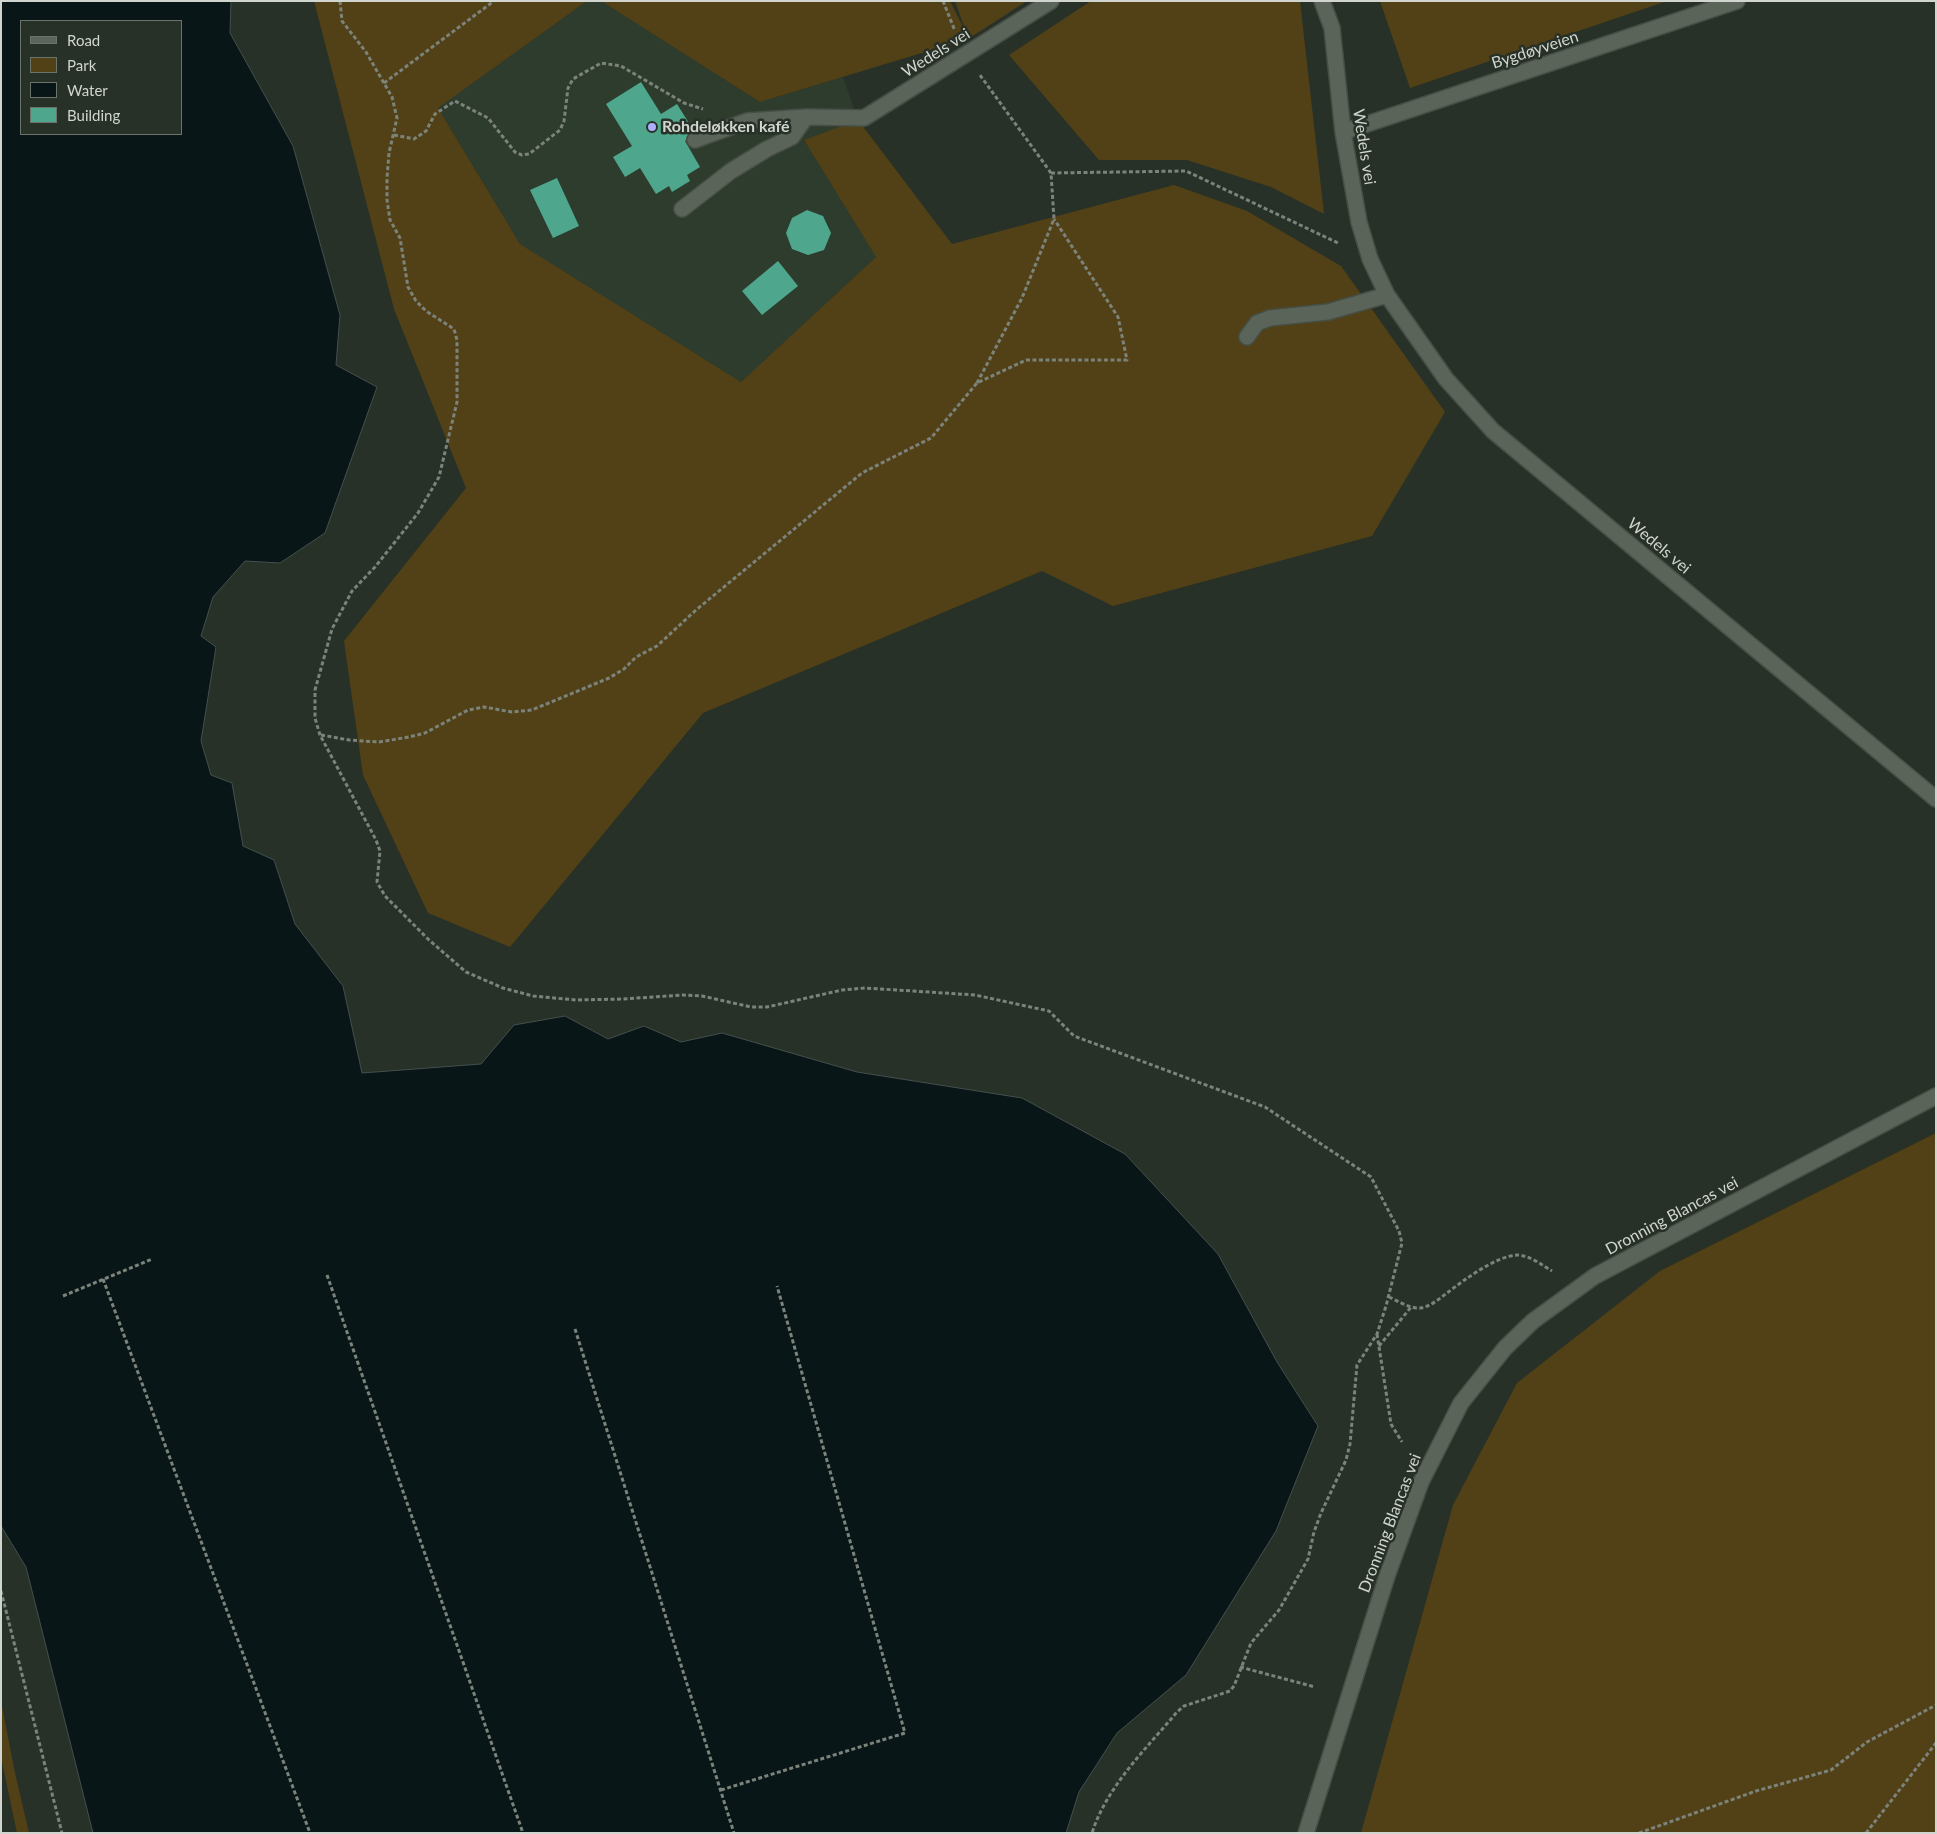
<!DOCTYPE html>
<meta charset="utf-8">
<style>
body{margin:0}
#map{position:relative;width:1937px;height:1834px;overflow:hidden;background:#283127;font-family:Lato,sans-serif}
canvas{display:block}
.frame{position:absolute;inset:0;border:2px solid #d0d5cf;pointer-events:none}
.legend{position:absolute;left:20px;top:20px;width:162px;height:115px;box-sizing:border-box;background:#283127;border:1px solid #6b736a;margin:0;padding:6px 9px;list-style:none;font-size:15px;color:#d0d5cf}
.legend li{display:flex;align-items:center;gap:10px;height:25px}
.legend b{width:25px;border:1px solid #6b736a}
</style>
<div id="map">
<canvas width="1937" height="1834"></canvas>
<div class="frame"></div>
<ul class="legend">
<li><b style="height:6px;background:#5a6459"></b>Road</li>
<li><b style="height:14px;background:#524116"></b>Park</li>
<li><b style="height:14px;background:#081617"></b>Water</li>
<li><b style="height:14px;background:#4ea78c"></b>Building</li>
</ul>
</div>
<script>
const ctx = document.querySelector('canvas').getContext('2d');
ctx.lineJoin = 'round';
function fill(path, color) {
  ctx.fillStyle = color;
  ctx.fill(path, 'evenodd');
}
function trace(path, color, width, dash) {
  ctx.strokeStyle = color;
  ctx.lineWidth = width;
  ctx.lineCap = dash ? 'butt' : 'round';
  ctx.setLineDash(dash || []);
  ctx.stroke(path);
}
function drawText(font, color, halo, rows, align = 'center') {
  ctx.font = font + ' Lato,sans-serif';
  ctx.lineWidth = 5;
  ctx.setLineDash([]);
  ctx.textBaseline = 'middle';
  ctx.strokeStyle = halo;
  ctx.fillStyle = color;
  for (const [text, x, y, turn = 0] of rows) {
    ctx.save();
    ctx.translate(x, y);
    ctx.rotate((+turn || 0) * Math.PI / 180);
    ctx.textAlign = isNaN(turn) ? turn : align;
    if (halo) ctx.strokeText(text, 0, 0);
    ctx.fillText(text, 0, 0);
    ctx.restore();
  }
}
fill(new Path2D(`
 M587,1H601L760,102L843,77L858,120L804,140L876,257L741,382L520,244L438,108Z`), '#2e3c2d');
fill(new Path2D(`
 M314,1H587L438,108L520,244L741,382L876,257L804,140L858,120L952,244L1174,185L1247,211L1341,266L1445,412L1372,536L1113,606L1042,571L703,713L510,947L428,913L363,775L344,641L466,488L394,309Z
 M601,1H950L967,35L955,1H1027L968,39L760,102Z
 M1091,1H1300L1324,214L1271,187L1187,160H1099L1009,55Z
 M1380,1H1667L1410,88Z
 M1936,1133V1833H1361L1453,1505L1517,1383L1660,1271Z
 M1,1701L15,1773L29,1833H17L1,1757Z`), '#524116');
const water = new Path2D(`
 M1,1H231L230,33L293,146L340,315L336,365L377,387L325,533L280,563L245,561L213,597L201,636L216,647L201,741L211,775L232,783L243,846L274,860L295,924L343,986L362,1073L481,1064L514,1025L565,1016L608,1039L644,1026L681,1042L722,1033L857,1072L1022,1098L1125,1154L1218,1254L1277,1362L1318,1426L1276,1531L1186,1675L1117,1733L1079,1792L1066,1833H93L26,1567L1,1526ZM21,21H181V134H21Z`);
fill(water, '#081617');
trace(water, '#444f4e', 1);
fill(new Path2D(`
 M641,82L661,114L677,104L692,128L689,130L692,136L685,141L700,167L687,175L690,181L672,192L669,186L656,194L640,168L625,177L613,157L632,146L606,104Z
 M557,178L579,226L553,238L530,190Z
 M807,210L823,216L831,233L824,250L808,255L792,249L786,233L792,218Z
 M778,261L798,286L762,315L742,291Z`), '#4ea78c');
const minor = new Path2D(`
 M1322,1L1332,28L1343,132L1359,222L1370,259L1387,295L1446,379L1493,431L1936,799
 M1343,132L1737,1
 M695,140L747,121L806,117L864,118L1051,1
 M682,209L731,171L767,149L792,137L806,117
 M1247,337L1257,323L1270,318L1328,312L1387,295
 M1306,1833L1387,1576L1421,1482L1461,1403L1505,1348L1533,1321L1595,1276L1936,1096`);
trace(minor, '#464e45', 18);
trace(new Path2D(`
 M340,1L342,21L366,52L392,97L397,118L389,153L387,178V200L390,220L400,238L408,287L416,301L426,311L454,329L457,340V402L439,477L418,513L375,567L352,591L332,629L315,690V718L320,735L376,840L380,851L377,882L385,896L429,940L466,972L503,988L533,996L576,1000L623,999L683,995L702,996L751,1007H767L842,990L865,988L975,995L1049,1011L1074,1036L1265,1107L1371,1177L1399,1231L1402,1243L1386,1306L1377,1334L1357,1365L1350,1444L1346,1460L1321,1513L1314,1532L1308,1559L1279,1610L1251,1643L1234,1686L1230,1691L1184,1706L1177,1712C1146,1749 1107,1786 1092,1833
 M943,1L955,31
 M384,83L494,1
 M394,135L414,139L426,131L435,114L455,101L488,118L515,152L522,155L529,154L560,130L564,121L568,88L573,79L601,63L621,66L684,103L703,109
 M1051,173L1186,171L1338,243
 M977,383L1022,298L1054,219L1051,173L980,75
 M321,735L349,740L379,742L409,737L425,733L468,710L484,707L512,712L532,710L609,678L624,669L636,657L657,646L696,610L862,473L931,438L977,383L1026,360H1127L1118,317L1054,219
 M327,1275L523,1833
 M103,1279L310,1833
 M63,1296L152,1259
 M1389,1297C1398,1301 1410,1309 1421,1308C1431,1306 1439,1299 1447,1293C1464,1280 1496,1256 1517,1255C1529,1255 1542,1265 1552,1271
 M575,1329L734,1833
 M1377,1334L1391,1424L1402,1442
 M1379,1346L1412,1306
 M1,1591L62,1833
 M1240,1667L1315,1687
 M721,1790L905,1733L777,1286
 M1639,1833L1756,1791L1831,1770L1867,1742L1936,1705
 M1866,1833L1936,1743`), '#7c837b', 3, [4, 2.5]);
trace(minor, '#5a6459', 15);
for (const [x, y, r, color] of [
 [652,127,5,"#adaffb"]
]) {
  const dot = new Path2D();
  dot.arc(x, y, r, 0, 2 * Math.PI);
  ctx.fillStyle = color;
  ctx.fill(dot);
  trace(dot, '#283127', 2);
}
drawText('16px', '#d0d5cf', '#283127', [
 ["Bygdøyveien",1535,50,-18],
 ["Wedels vei",936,53,-32],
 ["Wedels vei",1364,147,81],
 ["Wedels vei",1659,546,40],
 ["Dronning Blancas vei",1672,1216,-28],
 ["Dronning Blancas vei",1390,1523,-69]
]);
drawText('bold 16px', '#d0d5cf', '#283127', [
 ["Rohdeløkken kafé",662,127]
], 'left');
</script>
